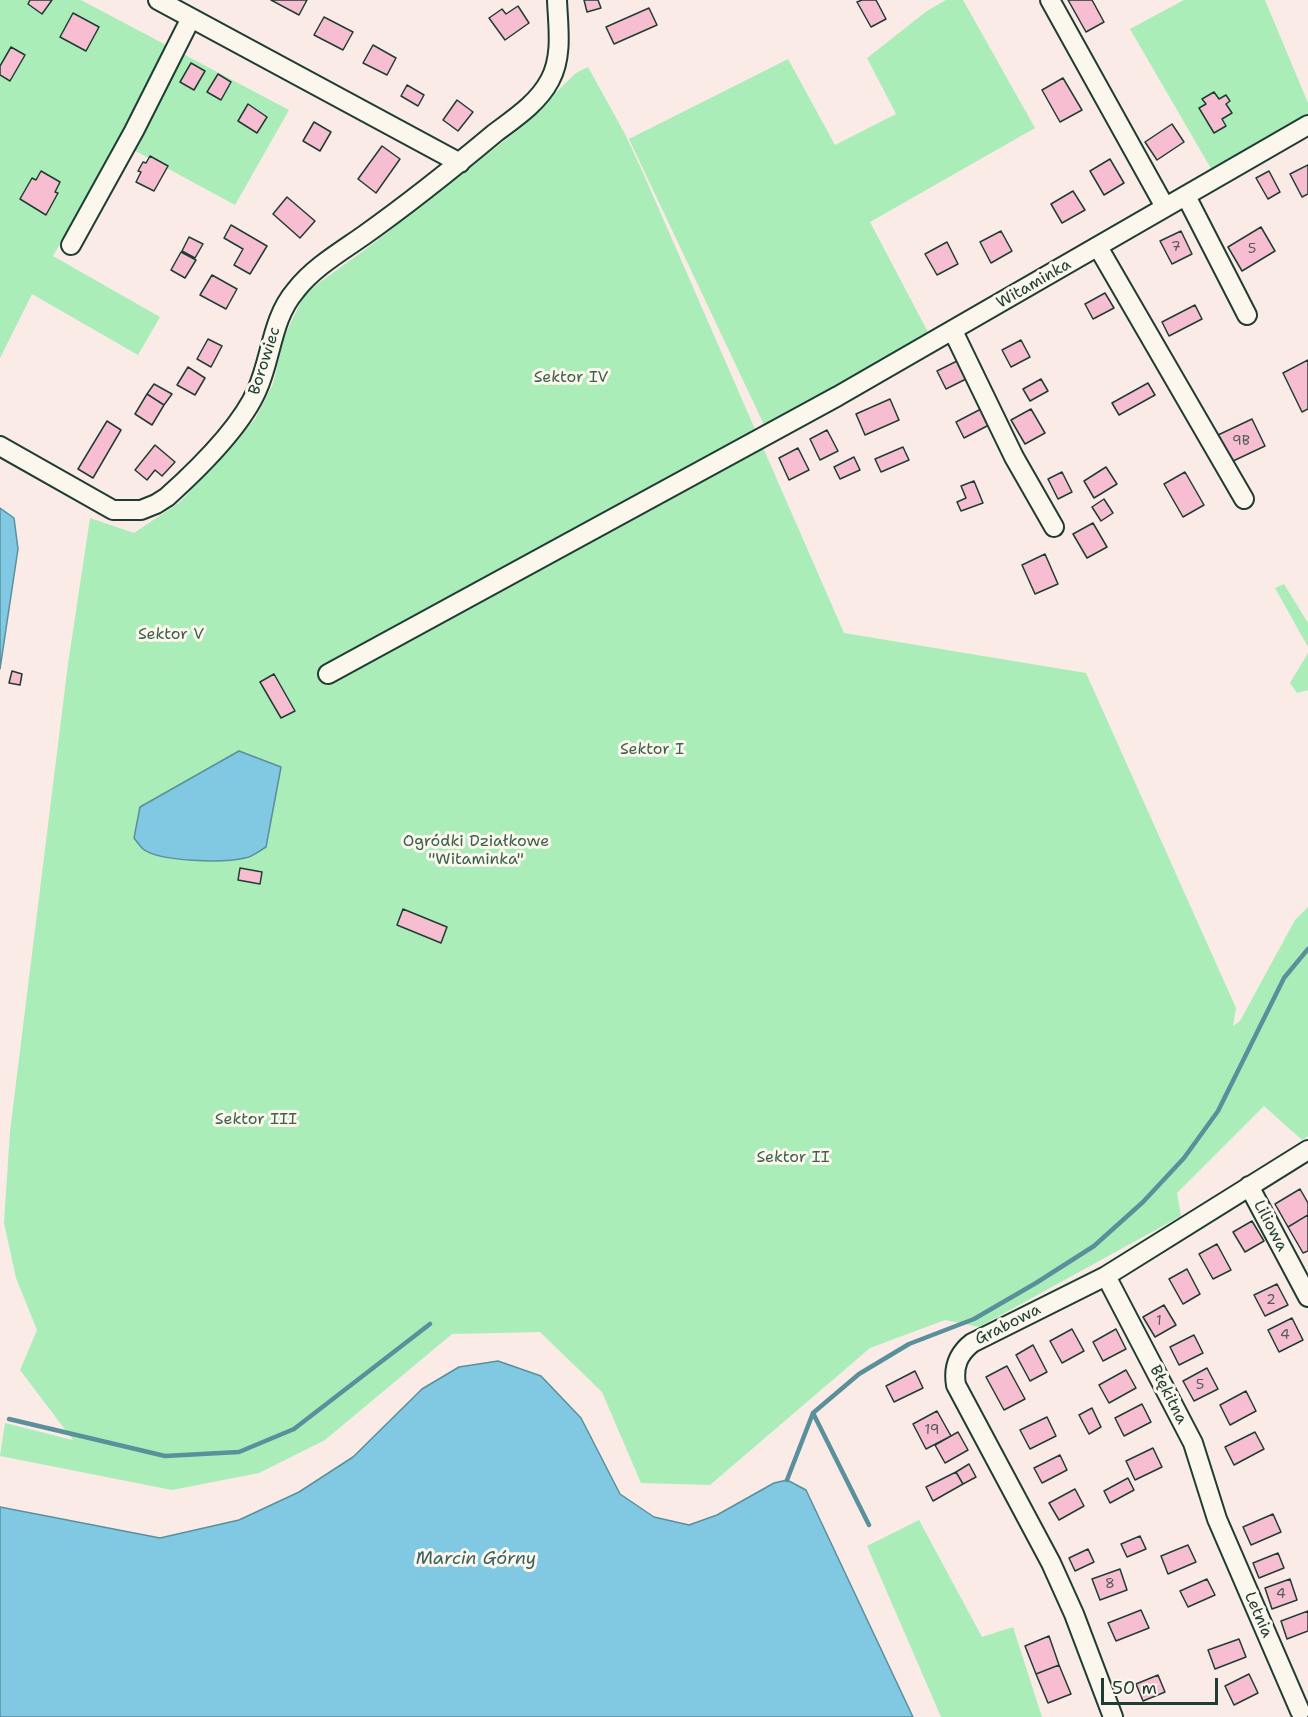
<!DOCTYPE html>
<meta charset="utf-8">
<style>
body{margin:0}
#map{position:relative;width:1308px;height:1717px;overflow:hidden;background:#faebe6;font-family:"Shantell Sans",sans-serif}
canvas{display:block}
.scale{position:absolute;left:1101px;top:1678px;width:117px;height:27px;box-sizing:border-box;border:3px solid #1f3d34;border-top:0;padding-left:8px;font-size:18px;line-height:21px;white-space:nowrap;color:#1f3d34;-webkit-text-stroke:4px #fbf7ec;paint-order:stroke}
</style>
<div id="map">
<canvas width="1308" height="1717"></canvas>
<div class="scale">50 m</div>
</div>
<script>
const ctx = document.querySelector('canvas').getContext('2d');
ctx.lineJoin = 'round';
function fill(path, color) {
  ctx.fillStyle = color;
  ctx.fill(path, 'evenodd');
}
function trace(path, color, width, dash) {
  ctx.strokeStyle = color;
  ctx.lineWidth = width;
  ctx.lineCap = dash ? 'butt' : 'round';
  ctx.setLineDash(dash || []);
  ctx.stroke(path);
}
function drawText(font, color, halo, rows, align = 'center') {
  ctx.font = font + ' "Shantell Sans",sans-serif';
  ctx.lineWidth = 6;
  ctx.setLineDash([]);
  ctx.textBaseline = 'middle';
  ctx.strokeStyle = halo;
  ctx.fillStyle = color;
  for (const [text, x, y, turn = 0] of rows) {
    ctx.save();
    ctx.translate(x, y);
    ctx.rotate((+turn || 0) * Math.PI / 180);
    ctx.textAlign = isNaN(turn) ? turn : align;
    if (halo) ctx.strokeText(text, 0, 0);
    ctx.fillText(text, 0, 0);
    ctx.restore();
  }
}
fill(new Path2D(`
 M0,0H81L289,110L235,205L119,142L53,256L160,317L138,355L32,294L0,358Z
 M946,0H963L1035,128L870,222L929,334L766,429L629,139L788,59L835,145L896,114L867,58L927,11Z
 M1184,0H1265L1308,103V118L1213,172L1130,29Z
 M588,67L625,134L644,175L844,633L1086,673L1236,1008L1233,1026L1240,1021L1295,920L1308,907V1136L1302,1140L1264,1106L1177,1193L1181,1216L979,1327L945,1320L870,1348L710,1485L641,1483L602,1392L540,1332L452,1334L325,1440L259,1473L172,1490L0,1456L5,1423L73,1440L20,1370L37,1330L16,1278L4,1223L10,1131L68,664L90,518L134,533L180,502L255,419L273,384L284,337L305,293L366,249L513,134L576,73Z
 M1284,584L1308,623V647L1275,588Z
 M1308,653V690L1297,693L1290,683Z
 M919,1520L982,1637L1013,1627L1042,1717H941L867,1546Z`), '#aaedb8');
const water = new Path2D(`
 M0,508L14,518L18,549L0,669Z
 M239,751L281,767L266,847C259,851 252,857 245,858C224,863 160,862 143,849C140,846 137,842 134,838L140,807Z
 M498,1361L541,1376L581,1418L620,1494L654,1517L689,1525L717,1515L774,1483L787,1480L806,1490L913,1717H0V1507L160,1538L239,1520L299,1492L353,1457L422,1389L459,1367Z`);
fill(water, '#81c8e2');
trace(water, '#5a909c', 1.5);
trace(new Path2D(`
 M813,1413L869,1525
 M9,1419L165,1456L239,1452L294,1429L430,1324
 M787,1480L813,1413L859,1374L909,1344L974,1319L1036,1283L1094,1246L1143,1202L1184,1158L1218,1111L1284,978L1308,949`), '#5a909c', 4.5);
const building = new Path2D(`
 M30,0H52L42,14L28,4Z
 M271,0H307L299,15Z
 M584,0H598L601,8L587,12Z
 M862,0H876L886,19L871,27L857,2Z
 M1068,0H1092L1104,22L1086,32Z
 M518,6L529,23L505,40L489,18L502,9L506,14Z
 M649,8L657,25L614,44L606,27Z
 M73,13L99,27L86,51L60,37Z
 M324,17L353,32L343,50L314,35Z
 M373,45L396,58L387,75L363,63Z
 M11,47L25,55L10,81L0,75V66Z
 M191,63L205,71L194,90L180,82Z
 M218,74L231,82L221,100L207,92Z
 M1063,78L1082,110L1060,122L1042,90Z
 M407,85L424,95L418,106L401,96Z
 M1214,92L1219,99L1226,95L1230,101L1226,104L1232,113L1222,119L1226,126L1214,133L1199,108L1206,104L1202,99Z
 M457,100L473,112L458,131L443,120Z
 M248,104L267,117L257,133L238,121Z
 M314,122L331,132L320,151L303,141Z
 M1172,124L1184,142L1157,160L1145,142Z
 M382,146L400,159L376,193L358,179Z
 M150,156L168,166L154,191L136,182L141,172L138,171L143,162L146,163Z
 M1110,159L1124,183L1104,195L1090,171Z
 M1308,165V194L1302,197L1290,174Z
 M41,171L60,182L55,192L58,193L46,215L20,199L32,178L36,180Z
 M1269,171L1280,192L1268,199L1256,178Z
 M1073,191L1085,210L1062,223L1051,204Z
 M287,197L315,221L300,238L273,214Z
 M231,225L267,246L250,274L234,265L243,249L224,238Z
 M1261,227L1275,251L1242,271L1228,247Z
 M1001,231L1012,251L991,263L980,242Z
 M1181,231L1192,254L1172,264L1160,241Z
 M189,237L203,244L195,258L182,251Z
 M947,242L958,264L937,275L925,254Z
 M181,252L196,260L185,278L171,270Z
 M212,275L237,289L226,309L200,295Z
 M1105,293L1114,308L1093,319L1085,304Z
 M1195,305L1202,319L1169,336L1162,322Z
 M208,339L222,346L211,367L197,359Z
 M1021,340L1030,357L1011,367L1002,350Z
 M959,360L968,378L946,389L937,371Z
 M1308,360V409L1302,412L1283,373Z
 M188,367L205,378L195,395L177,385Z
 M1041,379L1048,391L1030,401L1023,389Z
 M1148,383L1155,395L1119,415L1112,403Z
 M154,384L172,394L164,405L147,394Z
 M147,394L164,405L152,425L135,414Z
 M890,399L899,420L865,435L856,414Z
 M981,409L989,425L964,438L956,422Z
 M1031,409L1045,433L1025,444L1011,420Z
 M1252,419L1265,446L1231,462L1218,435Z
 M107,421L121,430L93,478L78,469Z
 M827,430L838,451L820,460L810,439Z
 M155,445L175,462L162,476L155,470L147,480L135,470Z
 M903,447L909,460L881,472L875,459Z
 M798,448L809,470L789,480L779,458Z
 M854,457L860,470L840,479L834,467Z
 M1106,467L1117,484L1094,498L1084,481Z
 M1062,472L1072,492L1058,499L1048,479Z
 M1185,472L1204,505L1183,517L1164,484Z
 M974,481L983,503L961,511L957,502L966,498L961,486Z
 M1104,499L1113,513L1101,521L1092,507Z
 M1093,523L1107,547L1087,558L1073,534Z
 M1045,554L1058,584L1035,594L1022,565Z
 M12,671L22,674L20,685L9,683Z
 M274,674L295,711L281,718L260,682Z
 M240,868L262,872L260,884L238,880Z
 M403,909L447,927L441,943L397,925Z
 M1300,1189L1308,1203V1215L1288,1227L1275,1204Z
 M1308,1215V1251L1303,1253L1288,1227Z
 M1252,1221L1264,1241L1245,1252L1233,1232Z
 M1217,1244L1231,1270L1213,1279L1199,1254Z
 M1187,1269L1200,1294L1183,1304L1169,1279Z
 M1277,1284L1288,1305L1265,1316L1254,1295Z
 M1164,1305L1176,1325L1155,1337L1143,1317Z
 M1292,1318L1303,1340L1279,1352L1268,1330Z
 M1072,1329L1084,1351L1062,1363L1050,1341Z
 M1116,1329L1126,1349L1103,1361L1093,1342Z
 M1194,1335L1203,1353L1179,1365L1170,1347Z
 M1033,1345L1047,1372L1030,1381L1016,1355Z
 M1007,1366L1025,1399L1004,1410L986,1377Z
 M1207,1368L1218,1389L1194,1401L1183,1381Z
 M1126,1370L1136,1388L1109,1403L1099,1385Z
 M915,1371L923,1388L894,1402L886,1386Z
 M1246,1391L1256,1411L1230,1425L1220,1405Z
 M1142,1404L1151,1422L1124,1436L1115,1418Z
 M1092,1408L1101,1427L1089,1434L1079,1415Z
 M937,1411L951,1436L926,1449L913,1424Z
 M1047,1417L1056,1436L1030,1449L1020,1430Z
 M958,1432L968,1450L945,1463L935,1445Z
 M1255,1432L1264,1449L1234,1465L1225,1447Z
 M1153,1448L1162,1467L1135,1480L1126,1461Z
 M1060,1455L1067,1470L1042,1483L1034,1468Z
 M969,1464L976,1477L963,1484L956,1472Z
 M956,1472L963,1484L933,1501L926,1487Z
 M1128,1478L1134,1490L1110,1503L1104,1491Z
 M1075,1489L1084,1506L1059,1520L1049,1503Z
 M1273,1514L1281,1532L1251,1545L1243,1527Z
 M1140,1536L1146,1549L1127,1557L1121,1544Z
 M1188,1545L1196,1562L1168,1574L1161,1556Z
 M1088,1549L1094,1562L1075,1571L1069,1558Z
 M1278,1553L1284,1568L1259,1578L1253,1563Z
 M1120,1569L1127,1590L1100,1600L1092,1579Z
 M1207,1579L1215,1595L1188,1607L1180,1591Z
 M1290,1579L1297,1600L1272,1609L1265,1588Z
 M1141,1610L1149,1628L1116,1641L1108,1623Z
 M1308,1611V1631L1287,1639L1281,1621Z
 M1049,1636L1059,1665L1036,1674L1025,1646Z
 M1239,1639L1246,1657L1215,1669L1208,1650Z
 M1059,1665L1071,1694L1048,1703L1036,1674Z
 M1249,1674L1258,1693L1234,1705L1225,1686Z
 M1158,1675L1165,1692L1143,1701L1136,1684Z`);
fill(building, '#f7bdd0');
trace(building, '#1f3d34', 1.5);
const minor = new Path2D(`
 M158,0L460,163
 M1050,0L1165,207
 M1186,196L1247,315
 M71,245L134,131L191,18
 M1098,247L1244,499
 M953,331L1014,457L1054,527
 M0,446L113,510H141L156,504L167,497C197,470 241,427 257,390C272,357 271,319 296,290C313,268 340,252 363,236C408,204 452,169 495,133C515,118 538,103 550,80C563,56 558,26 557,0
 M328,674L838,396L1308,125
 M1249,1186L1308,1297
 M1106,1276L1193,1443L1217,1519L1300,1711
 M1113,1717L1074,1614L1051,1563L956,1385C953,1367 958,1354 972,1343L1106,1276L1308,1150`);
trace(minor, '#1f3d34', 22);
trace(minor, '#fbf7ec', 18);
drawText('14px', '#555d5b', null, [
 ["7",1176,247],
 ["5",1252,249],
 ["9B",1241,441],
 ["2",1271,1300],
 ["1",1159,1321],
 ["4",1285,1335],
 ["5",1200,1385],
 ["19",932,1430],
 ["8",1110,1584],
 ["4",1281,1594]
]);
drawText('16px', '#1f3d34', '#fbf7ec', [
 ["Witaminka",1034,284,-30],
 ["Borowiec",265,361,-72],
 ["Liliowa",1270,1226,62],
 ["Grabowa",1008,1325,-27],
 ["Błękitna",1168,1395,63],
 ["Letnia",1258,1615,66]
]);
drawText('16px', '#3b604e', '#fbf7ec', [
 ["Sektor IV",571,378],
 ["Sektor V",171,635],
 ["Sektor I",652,750],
 ["Ogródki Działkowe",476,842],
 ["\"Witaminka\"",476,860],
 ["Sektor III",256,1120],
 ["Sektor II",793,1158]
]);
drawText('italic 18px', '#386060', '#fbf7ec', [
 ["Marcin Górny",476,1559]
]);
</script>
